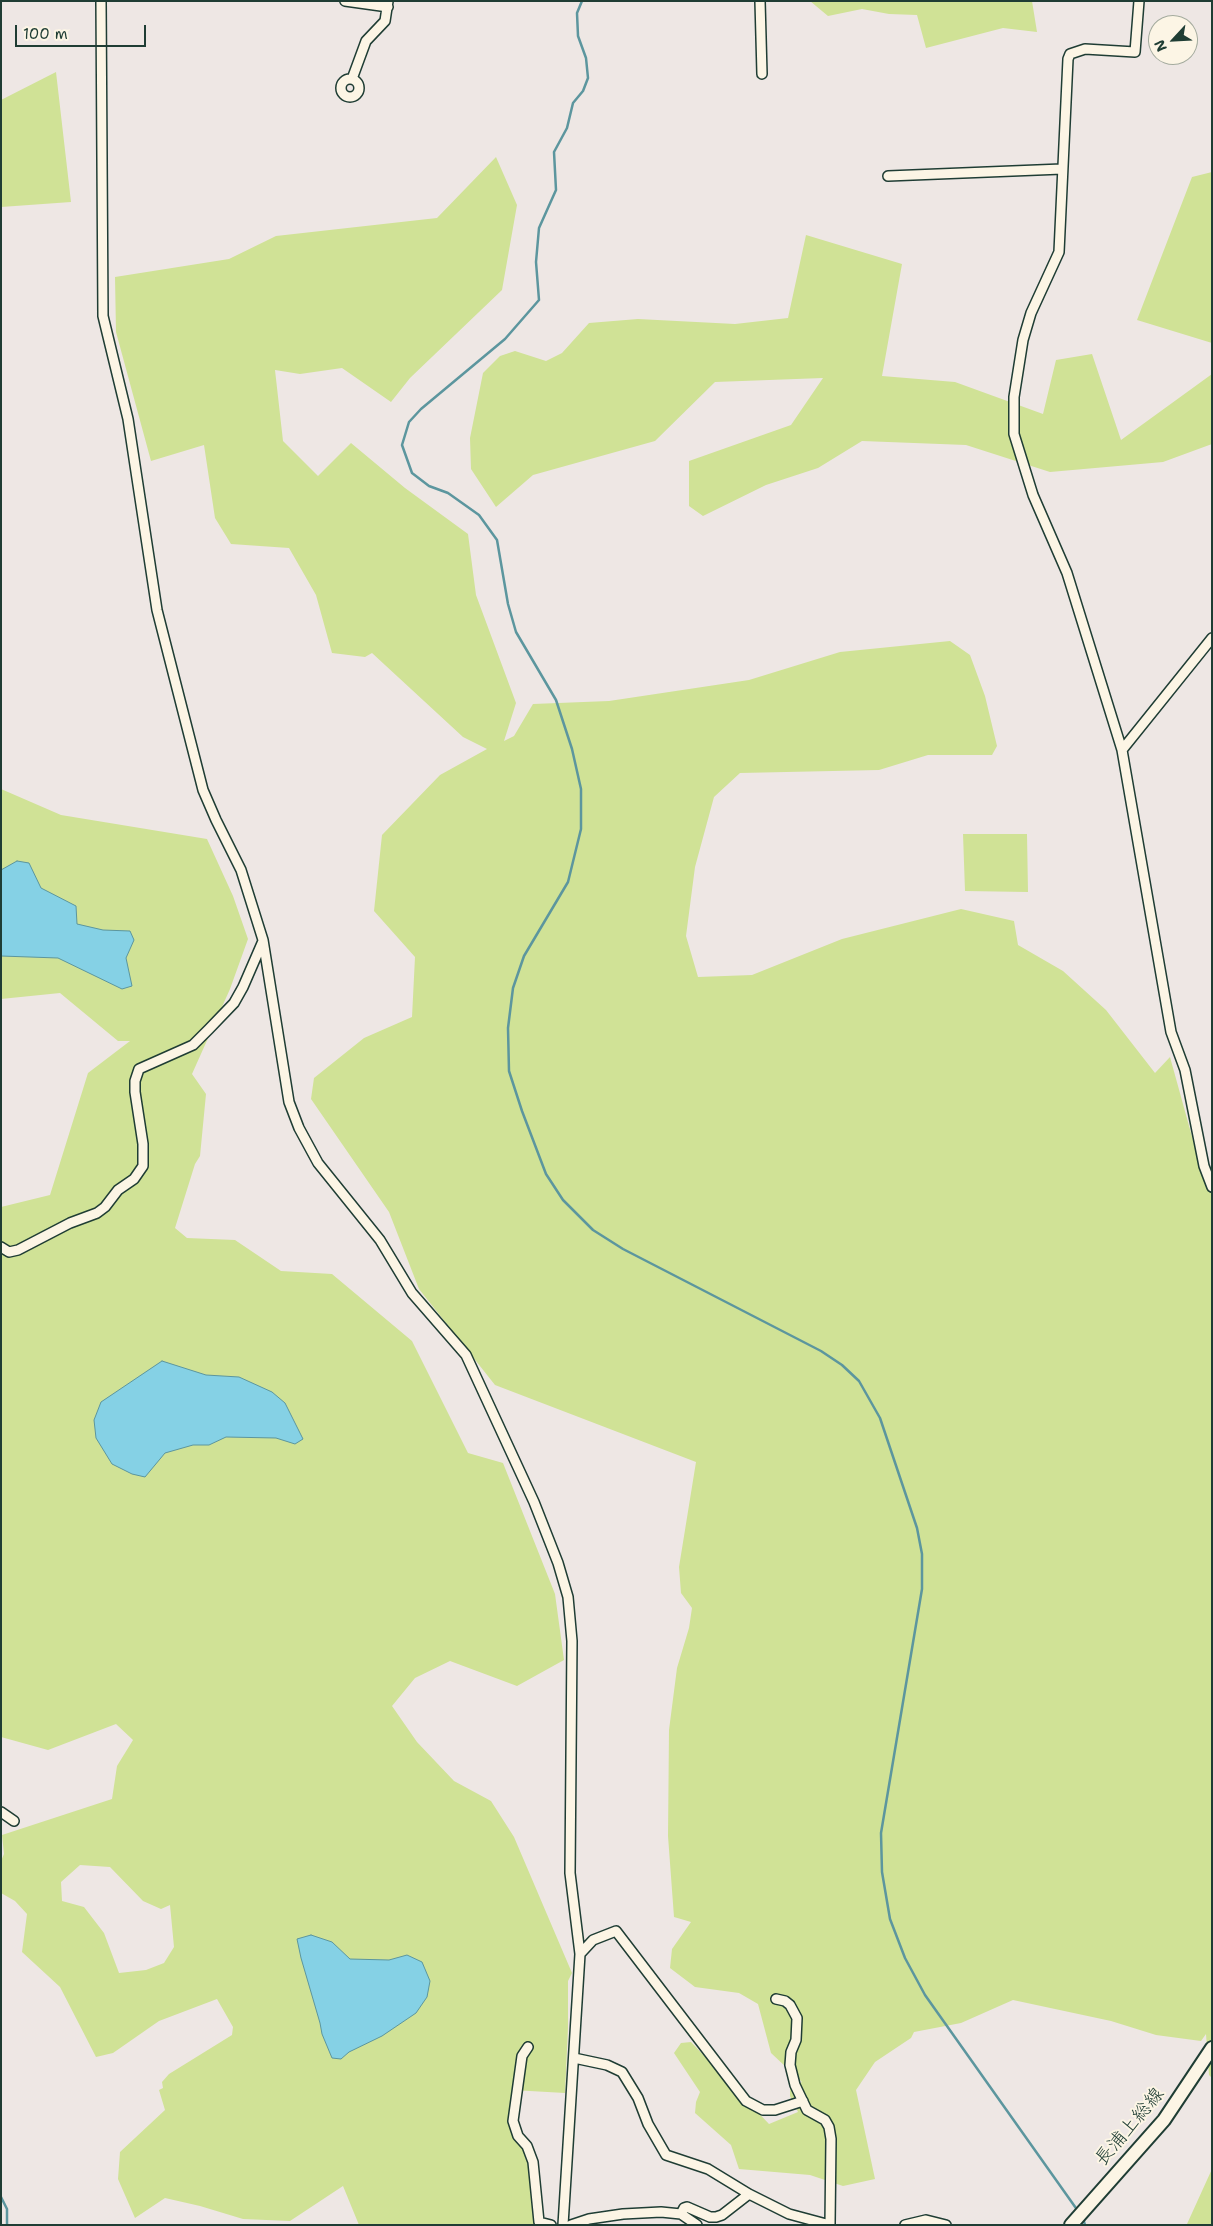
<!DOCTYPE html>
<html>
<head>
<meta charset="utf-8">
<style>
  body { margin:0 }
  #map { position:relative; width:1213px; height:2226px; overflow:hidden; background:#eee7e4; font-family:"Shantell Sans",sans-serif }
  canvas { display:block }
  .frame { position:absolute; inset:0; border:2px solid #1f3d34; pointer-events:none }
  .north { position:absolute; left:1148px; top:15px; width:50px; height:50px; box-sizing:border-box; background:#fcf5e5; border:1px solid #a4ab9e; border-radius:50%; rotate:245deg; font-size:14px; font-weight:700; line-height:20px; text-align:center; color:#1f3d34 }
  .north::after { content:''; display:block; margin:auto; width:18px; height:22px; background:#1f3d34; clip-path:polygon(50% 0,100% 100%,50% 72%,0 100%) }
  .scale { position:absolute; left:15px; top:25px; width:131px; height:22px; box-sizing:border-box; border:2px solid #1f3d34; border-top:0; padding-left:6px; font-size:15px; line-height:18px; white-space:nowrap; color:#1f3d34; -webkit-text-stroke:4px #fcf5e5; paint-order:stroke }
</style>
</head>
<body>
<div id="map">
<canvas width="1213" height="2226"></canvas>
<div class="frame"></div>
<div class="north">N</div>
<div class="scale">100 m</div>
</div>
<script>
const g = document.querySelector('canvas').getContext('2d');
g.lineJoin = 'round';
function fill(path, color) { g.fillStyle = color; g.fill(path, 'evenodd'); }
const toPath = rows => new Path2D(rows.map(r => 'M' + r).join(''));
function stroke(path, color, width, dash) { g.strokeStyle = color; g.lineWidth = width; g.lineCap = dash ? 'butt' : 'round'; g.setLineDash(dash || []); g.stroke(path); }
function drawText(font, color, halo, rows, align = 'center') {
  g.font = font + ' "Shantell Sans","Klee One",sans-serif'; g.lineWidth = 4; g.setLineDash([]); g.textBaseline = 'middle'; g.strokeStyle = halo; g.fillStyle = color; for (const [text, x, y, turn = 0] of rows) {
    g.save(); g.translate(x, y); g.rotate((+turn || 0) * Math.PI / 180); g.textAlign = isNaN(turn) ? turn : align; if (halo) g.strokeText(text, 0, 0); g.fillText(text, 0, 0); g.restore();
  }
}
fill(toPath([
  [810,1,1032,1,1037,32,1003,28,926,48,917,15,889,14,862,9,828,16],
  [56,72,71,202,1,207,1,100],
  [496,157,517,205,502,290,410,378,391,402,342,368,300,374,275,370,283,441,318,476,351,443,405,488,468,534,476,595,516,703,504,741,514,736,533,704,609,701,749,680,840,652,950,641,970,655,985,696,997,746,992,755,928,755,879,770,740,773,714,797,695,867,686,936,698,977,752,975,842,939,961,909,1014,921,1018,945,1063,971,1106,1010,1155,1073,1170,1057,1199,1162,1212,1195,1212,2078,1209,2075,1206,2034,1201,2041,1156,2035,1111,2021,1013,2000,961,2023,914,2032,911,2038,875,2062,856,2090,875,2179,843,2186,810,2175,739,2169,731,2145,695,2113,696,2102,700,2092,674,2053,681,2043,691,2042,769,2124,798,2112,790,2096,790,2088,802,2082,771,2053,758,2004,739,1993,695,1987,670,1968,672,1949,691,1922,674,1917,668,1836,669,1730,677,1668,689,1628,692,1608,681,1593,679,1567,696,1462,495,1385,419,1289,389,1212,311,1099,314,1078,364,1038,412,1017,415,957,374,911,382,835,440,775,487,749,463,737,372,653,365,657,332,653,316,595,289,548,231,544,215,518,204,445,151,461,116,332,115,277,229,259,276,236,437,218],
  [1212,172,1212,343,1137,320,1192,177],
  [806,235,902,264,882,376,955,382,1043,414,1056,360,1092,354,1121,440,1212,374,1212,444,1163,462,1050,472,966,445,862,441,818,468,766,485,703,516,689,506,689,461,791,425,823,378,715,382,655,441,533,475,496,507,471,469,470,438,483,373,500,356,515,351,546,361,562,353,589,323,638,319,735,324,788,318],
  [1,789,61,815,207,839,233,896,248,939,230,989,192,1074,206,1094,200,1156,195,1164,175,1228,187,1238,235,1240,281,1271,332,1274,412,1341,468,1453,503,1463,555,1594,564,1660,517,1686,450,1661,415,1678,392,1706,417,1742,454,1781,491,1801,514,1837,572,1973,568,1981,568,2028,565,2093,512,2090,513,2131,525,2149,525,2158,529,2163,535,2223,542,2225,359,2225,343,2186,290,2221,243,2219,200,2206,165,2198,135,2218,118,2179,120,2152,165,2110,159,2090,163,2088,162,2082,169,2074,232,2035,233,2027,217,1999,159,2021,113,2053,96,2057,60,1987,22,1952,27,1914,15,1901,1,1893,1,1861,4,1854,2,1835,112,1799,117,1766,133,1740,116,1724,48,1750,1,1737,1,1207,50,1195,88,1073,130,1041,118,1041,60,993,1,999],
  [80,1865,110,1867,143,1901,161,1909,170,1905,174,1947,164,1963,146,1970,119,1973,104,1933,84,1907,62,1901,61,1882],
  [963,834,1027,834,1028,892,965,891],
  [1212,2169,1212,2225,1188,2225,1187,2224]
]), '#d0e296');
const water = toPath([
  [17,861,29,863,41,888,76,906,77,924,103,930,130,931,134,940,126,958,132,986,122,989,58,958,1,956,1,870,17,861],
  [162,1361,206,1375,239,1377,272,1392,285,1403,303,1439,295,1444,276,1438,226,1437,209,1445,193,1445,165,1453,145,1477,132,1474,112,1464,96,1438,94,1420,101,1402,162,1361],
  [311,1935,332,1942,350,1959,389,1960,407,1955,422,1962,430,1981,427,1997,416,2013,382,2036,349,2052,341,2059,332,2058,322,2034,320,2023,301,1958,297,1939,311,1935]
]);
fill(water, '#85d1e5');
stroke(water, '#5c969e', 1);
stroke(toPath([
  [582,1,577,13,578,36,586,58,588,78,583,91,573,103,567,128,554,152,556,190,539,228,536,262,539,300,505,339,421,409,409,422,402,445,412,473,429,486,448,493,479,515,497,540,508,604,516,632,556,700,572,749,581,789,581,829,568,882,524,956,513,988,508,1028,509,1071,522,1111,546,1174,563,1200,593,1230,623,1249,821,1351,842,1365,859,1381,880,1418,917,1528,922,1554,922,1589,881,1833,882,1872,890,1919,905,1958,925,1995,1078,2211],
  [1,2197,7,2209,7,2225],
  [1083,2218,1085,2225]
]), '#5c969e', 2.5);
const minor = toPath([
  [101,1,103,316,128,419,157,610,203,790,216,820,241,870,263,940,289,1102,299,1128,318,1163,380,1240,412,1293,466,1355,534,1502,558,1563,568,1597,572,1641,570,1873,580,1954,563,2225],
  [345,1,388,7],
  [760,1,762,74],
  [1139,1,1135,52,1085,49,1070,54,1068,59,1059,252,1031,313,1023,340,1014,397,1014,434,1033,495,1067,573,1122,750,1171,1032,1185,1070,1204,1166,1212,1187],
  '341 88a9 9 0 1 1 18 0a9 9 0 1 1-18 0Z',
  [352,79,366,41,385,21,388,1],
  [888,176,1062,169],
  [1122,750,1212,638],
  [1,1247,9,1252,18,1250,70,1223,97,1213,105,1207,118,1190,134,1179,143,1166,143,1144,135,1092,135,1081,139,1069,193,1045,209,1029,234,1003,243,987,263,941],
  [1,1812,14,1821],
  [580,1954,593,1940,616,1931,746,2101,763,2110,775,2110,803,2101],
  [776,1999,785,2001,790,2005,797,2018,796,2040,791,2052,790,2065,795,2085,807,2110,825,2120,829,2127,831,2139,830,2224],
  [528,2047,522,2056,513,2121,518,2136,527,2146,533,2162,539,2222,551,2225],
  [574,2058,607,2065,622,2072,638,2098,648,2124,666,2155,708,2169,749,2194,789,2214,830,2225],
  [681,2214,684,2208,687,2207,710,2217,716,2217,722,2215,749,2194],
  [571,2225,589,2219,623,2214,661,2212,681,2214,697,2225],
  [905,2225,926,2220,946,2225]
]);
const secondary = toPath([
  [1071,2225,1164,2120,1212,2048]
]);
stroke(minor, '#1f3d34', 12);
stroke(secondary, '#1f3d34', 16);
stroke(minor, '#fcf5e5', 9);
stroke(secondary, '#fcf5e5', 12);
drawText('19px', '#1f3d34', '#fcf5e5', [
  ["長浦上総線",1130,2127,-50]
]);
</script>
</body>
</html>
